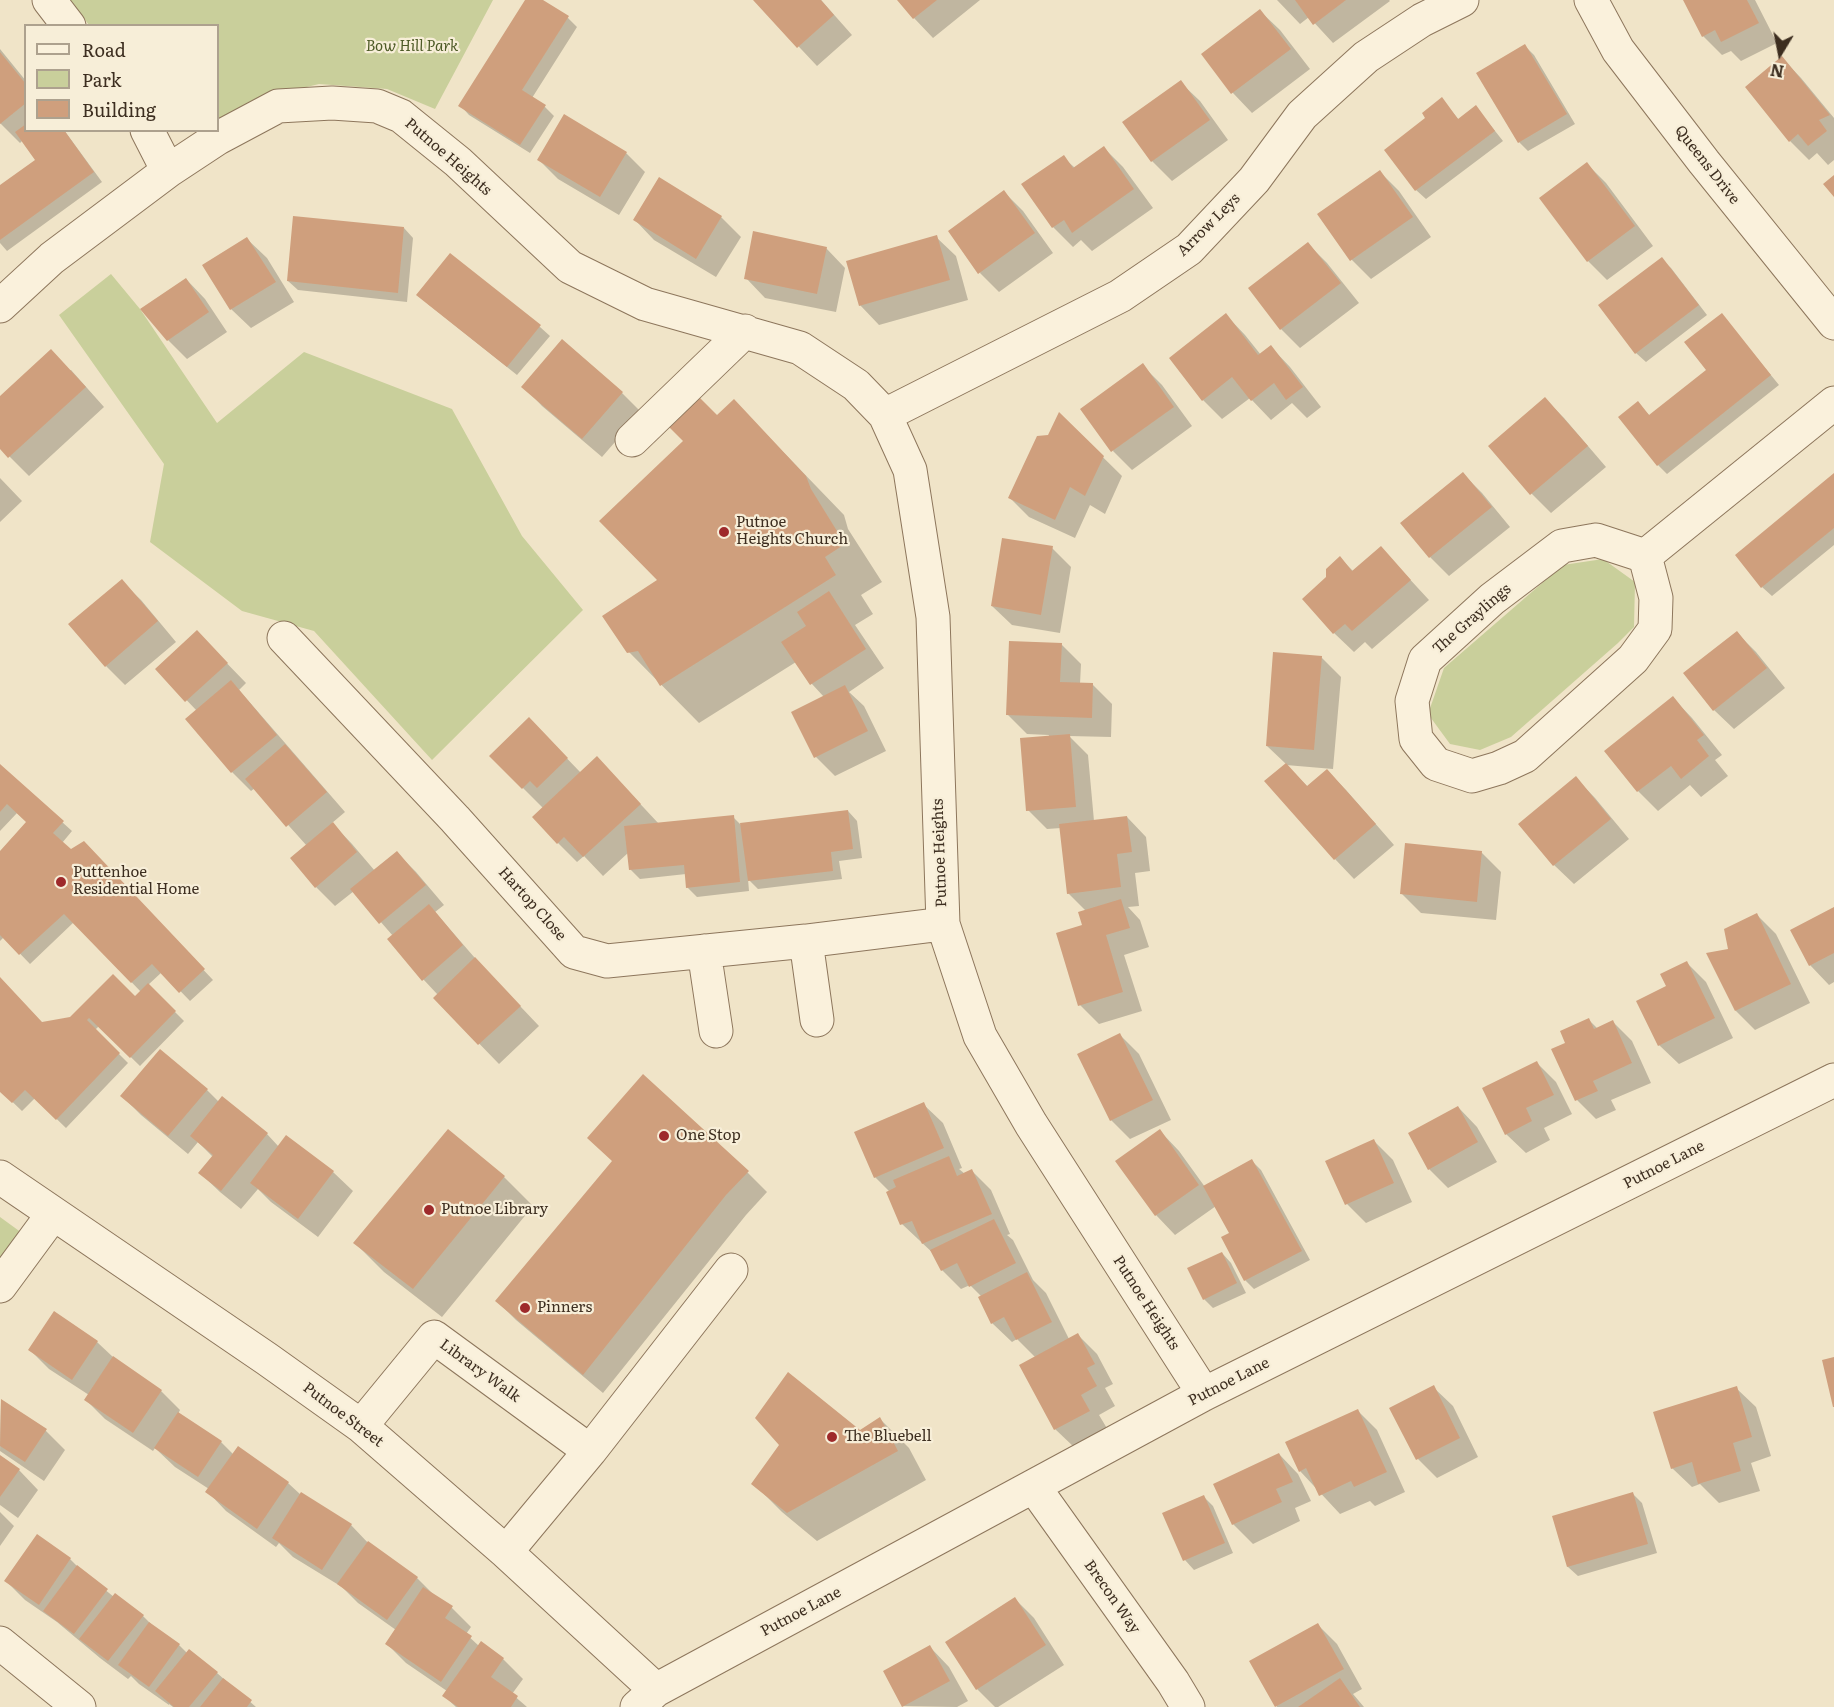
<!DOCTYPE html>
<html>
<head>
<meta charset="utf-8">
<style>
  body { margin:0 }
  #map { position:relative; width:1834px; height:1707px; overflow:hidden; background:#f0e4c8; font-family:Literata,serif }
  canvas { display:block }
  .legend { position:absolute; left:24px; top:24px; width:195px; height:108px; box-sizing:border-box; background:#f7eed8; border:2px solid #ada18e; margin:0; padding:8px 10px; list-style:none; font-size:18px; color:#3d2e20 }
  .legend li { display:flex; align-items:center; gap:12px; height:30px }
  .legend b { width:30px; border:2px solid #ada18e }
  .north { position:absolute; left:1750px; top:24px; width:60px; height:60px; -webkit-text-stroke:4px #f7eed8; paint-order:stroke; rotate:190deg; font-size:16px; font-weight:700; line-height:24px; text-align:center; color:#3d2e20 }
  .north::after { content:''; display:block; margin:auto; width:21px; height:27px; background:#3d2e20; clip-path:polygon(50% 0,100% 100%,50% 72%,0 100%) }
</style>
</head>
<body>
<div id="map">
<canvas width="1834" height="1707"></canvas>
<ul class="legend">
<li><b style="height:8px;background:#faf1dc"></b>Road</li>
<li><b style="height:16px;background:#c9cf9b"></b>Park</li>
<li><b style="height:16px;background:#cf9f7d"></b>Building</li>
</ul>
<div class="north">N</div>
</div>
<script>
const g = document.querySelector('canvas').getContext('2d');
g.lineJoin = 'round';
function fill(path, color) { g.fillStyle = color; g.fill(path, 'evenodd'); }
const toPath = rows => new Path2D(rows.map(r => 'M' + r).join(''));
function stroke(path, color, width, dash) { g.strokeStyle = color; g.lineWidth = width; g.lineCap = dash ? 'butt' : 'round'; g.setLineDash(dash || []); g.stroke(path); }
function drawText(font, color, halo, rows, align = 'center') {
  g.font = font + ' Literata,serif'; g.lineWidth = 4.5; g.setLineDash([]); g.textBaseline = 'middle'; g.strokeStyle = halo; g.fillStyle = color; for (const [text, x, y, turn = 0] of rows) {
    g.save(); g.translate(x, y); g.rotate((+turn || 0) * Math.PI / 180); g.textAlign = isNaN(turn) ? turn : align; if (halo) g.strokeText(text, 0, 0); g.fillText(text, 0, 0); g.restore();
  }
}
fill(toPath([
  [70,0,493,0,435,109,387,89,319,84,253,100,218,125,218,26,89,25],
  [111,274,140,309,217,423,304,352,452,409,522,536,583,610,432,760,314,631,242,611,150,542,164,464,59,315],
  [1603,559,1635,582,1634,627,1618,643,1511,737,1480,750,1450,744,1428,714,1444,668,1563,565],
  [0,1217,22,1233,0,1263]
]), '#c9cf9b');
fill(toPath([
  [527,0,540,0,568,18,577,27,532,98,545,107,554,116,530,153,469,115,460,105],
  [755,0,821,0,852,35,817,66],
  [899,0,980,0,933,38,914,18],
  [1277,0,1389,0,1390,1,1333,43,1309,17,1300,24],
  [1685,0,1755,0,1777,43,1741,61,1731,51,1722,55,1703,36],
  [1260,11,1280,30,1310,69,1252,113,1233,93,1203,54],
  [1525,46,1534,55,1575,124,1528,151,1519,142],
  [0,49,26,81,26,130,64,130,102,182,7,251,0,243,0,187,37,160,23,140,20,143,0,123],
  [1782,58,1801,78,1834,118,1834,160,1828,165,1817,153,1809,160,1790,141],
  [1180,82,1200,101,1228,140,1172,181,1152,161,1124,123],
  [1442,99,1459,120,1476,107,1503,141,1426,199,1416,190,1386,150,1427,119],
  [1104,148,1123,167,1153,208,1092,251,1081,240,1073,247,1053,227,1024,184,1063,157,1075,168],
  [626,153,645,172,619,215,558,179,538,159],
  [1587,164,1606,183,1653,246,1607,280,1588,261],
  [1380,172,1399,191,1431,237,1371,279,1352,260,1319,214],
  [660,179,721,217,741,237,716,277,654,240,635,220],
  [1004,192,1023,211,1053,253,999,292,980,273],
  [404,228,413,238,407,302,298,290,288,281],
  [936,237,956,256,968,300,879,325,860,305],
  [247,239,267,258,294,302,251,328,231,309],
  [1308,244,1327,263,1359,303,1300,348,1281,329],
  [826,248,845,268,836,312,765,298,746,278],
  [450,255,540,327,550,336,517,375,428,304],
  [1661,259,1671,268,1707,315,1646,362,1636,353,1600,306],
  [186,279,205,299,227,332,187,359,168,340],
  [1226,315,1245,335,1261,355,1271,347,1290,367,1321,407,1307,418,1292,403,1271,420,1250,398,1222,419,1203,400],
  [1722,315,1779,385,1667,474,1658,465,1638,403,1650,416,1708,370],
  [1142,365,1162,385,1192,426,1132,470,1113,451],
  [71,370,104,407,29,476,0,447,0,398],
  [523,386,622,393,641,412,602,457,542,406],
  [1545,399,1564,418,1606,467,1551,513,1532,494,1490,446],
  [734,401,844,515,848,529,882,582,861,595,873,614,855,625,884,668,849,692,864,706,886,751,835,776,816,757,824,697,812,684,796,662,699,723,629,652,659,580,717,417],
  [1060,415,1122,476,1105,514,1090,505,1075,538,1029,517,1010,498,1049,437],
  [1463,474,1482,493,1510,527,1449,576,1430,557,1402,523],
  [1834,475,1834,545,1772,596,1762,587],
  [0,478,22,501,0,522],
  [1052,548,1071,567,1060,633,1012,625,992,606],
  [1381,548,1429,600,1372,649,1365,642,1354,652,1334,633,1328,578,1340,558,1354,572],
  [121,581,141,600,176,642,125,685,106,666],
  [1737,633,1756,652,1785,688,1734,729,1714,710],
  [1061,644,1081,664,1080,684,1092,684,1112,704,1111,737,1069,736,1088,755,1094,821,1127,817,1146,837,1150,871,1135,873,1139,906,1128,907,1140,920,1149,947,1124,955,1142,1011,1099,1024,1080,1005,1084,926,1086,911,1068,893,1061,828,1047,829,1028,810,1049,735,1027,734,1008,715],
  [216,652,246,683,239,690,345,812,332,823,352,844,375,871,397,853,416,872,444,905,435,912,481,965,539,1026,499,1064,435,998,438,995,423,979,393,936,354,891,335,906,316,887,307,846,255,788,251,791,232,772,197,711,157,669],
  [1321,657,1341,677,1333,769,1286,765,1308,787,1327,771,1346,790,1394,845,1354,879,1335,859,1266,781,1286,764,1267,746],
  [1673,698,1692,718,1722,755,1715,760,1728,776,1701,797,1690,785,1658,811,1638,791,1606,751],
  [529,719,581,773,616,778,659,824,733,817,741,825,848,811,857,821,862,858,839,861,842,879,758,889,748,879,749,891,697,897,687,887,686,874,640,879,630,869,629,852,603,876,584,856,577,862,558,843,543,808,491,756],
  [0,766,72,831,62,843,71,851,93,853,213,980,190,1001,162,972,148,985,184,1021,140,1066,99,1026,95,1030,128,1063,66,1128,35,1098,22,1111,0,1090,0,978,43,1024,71,1018,136,998,141,992,74,922,30,964,4,937,0,941,0,853,28,823,17,813,0,831],
  [1576,778,1595,798,1629,839,1574,884,1554,865,1520,824],
  [1481,852,1501,872,1496,920,1421,913,1402,894],
  [1834,909,1834,982,1829,985,1810,965],
  [1757,915,1776,934,1810,1003,1755,1030,1736,1011,1729,950],
  [1687,963,1706,982,1733,1038,1679,1064,1659,1045,1668,986],
  [1589,1020,1598,1029,1613,1022,1632,1041,1651,1083,1611,1100,1616,1110,1596,1119,1577,1100,1567,1044],
  [1120,1035,1139,1054,1171,1120,1130,1139,1111,1120],
  [1536,1062,1556,1082,1572,1114,1544,1128,1550,1140,1526,1153,1506,1134],
  [207,1090,219,1102,222,1098,267,1134,279,1147,286,1137,333,1172,353,1191,318,1237,271,1202,258,1189,241,1209,220,1192,200,1173,213,1157,198,1142,188,1154,141,1115,122,1096],
  [923,1104,943,1123,962,1168,959,1169,965,1174,972,1171,991,1190,1010,1234,1007,1235,1013,1240,1033,1280,1046,1293,1069,1339,1078,1335,1097,1354,1113,1384,1105,1388,1115,1406,1099,1415,1108,1430,1075,1448,1055,1429,1035,1357,1017,1339,1012,1342,992,1323,982,1297,970,1285,961,1289,942,1270,935,1255,902,1224,890,1192,875,1177],
  [1458,1107,1477,1127,1497,1162,1448,1188,1429,1169],
  [448,1131,504,1177,533,1206,442,1317,384,1272,355,1243],
  [1160,1131,1179,1151,1205,1187,1252,1161,1261,1170,1310,1260,1254,1289,1245,1280,1231,1233,1216,1206,1175,1235,1156,1215],
  [1374,1141,1393,1160,1412,1202,1366,1223,1347,1204],
  [613,1162,747,1172,767,1192,746,1215,603,1393,516,1320,497,1301],
  [1222,1253,1231,1263,1246,1293,1213,1308,1204,1299],
  [97,1342,114,1358,161,1391,180,1410,178,1414,221,1442,233,1454,238,1448,288,1483,301,1495,351,1525,370,1545,417,1578,437,1598,452,1608,471,1627,466,1634,479,1646,481,1643,503,1659,523,1679,512,1694,527,1707,456,1707,444,1696,447,1691,406,1663,387,1644,396,1630,358,1603,342,1587,293,1557,279,1543,276,1547,226,1511,207,1491,209,1489,175,1467,155,1448,153,1451,105,1419,86,1400,89,1395,49,1369,30,1350],
  [1433,1387,1453,1406,1478,1457,1437,1478,1418,1459],
  [1736,1388,1756,1407,1771,1456,1751,1463,1760,1491,1719,1503,1700,1484,1692,1487,1672,1468],
  [1,1401,46,1431,65,1450,44,1481,0,1451],
  [1358,1411,1377,1430,1405,1492,1375,1506,1370,1501,1340,1514,1300,1471],
  [880,1419,909,1448,926,1480,817,1541,782,1512,753,1483,860,1432],
  [1279,1454,1298,1474,1311,1501,1295,1508,1300,1521,1253,1544,1233,1524,1215,1485],
  [0,1457,19,1470,38,1490,18,1518,0,1505],
  [1633,1494,1642,1503,1657,1553,1578,1576,1568,1567,1554,1517],
  [1204,1497,1213,1506,1233,1553,1194,1570,1185,1560,1164,1514],
  [0,1512,14,1526,0,1546],
  [70,1559,83,1572,114,1597,143,1616,156,1629,179,1645,187,1653,217,1673,256,1707,173,1707,169,1704,169,1705,139,1684,131,1676,128,1679,100,1658,57,1622,25,1600,6,1581],
  [1015,1599,1034,1618,1064,1665,998,1707,995,1707,977,1689],
  [1318,1625,1337,1644,1362,1689,1353,1694,1364,1707,1277,1707,1251,1662],
  [930,1647,949,1667,968,1701,957,1707,904,1706,885,1671]
]), '#0003');
fill(toPath([
  [525,0,543,0,569,16,522,90,546,105,520,145,458,106],
  [753,0,821,0,834,15,797,48],
  [897,0,937,0,913,19],
  [1295,0,1346,0,1313,25],
  [1683,0,1747,0,1759,23,1721,42,1715,30,1702,37],
  [1260,9,1291,49,1231,94,1201,54],
  [1525,44,1567,114,1518,143,1476,73],
  [0,52,26,84,26,103,0,124],
  [1782,56,1830,115,1819,120,1827,131,1808,146,1798,134,1789,142,1745,87],
  [1181,80,1210,120,1151,162,1122,122],
  [1442,97,1458,119,1476,105,1495,131,1415,191,1384,150,1425,118,1422,113],
  [564,114,627,152,600,197,537,160],
  [26,124,26,130,64,130,94,172,0,240,0,185,35,160,15,132],
  [1104,146,1134,189,1072,233,1064,220,1052,228,1021,184,1064,155,1073,168],
  [1587,162,1635,226,1587,262,1539,198],
  [1380,170,1413,217,1350,261,1317,214],
  [1834,175,1834,197,1823,184],
  [659,177,722,216,696,259,633,220],
  [1004,190,1035,233,978,274,948,231],
  [293,216,404,227,398,293,287,281],
  [753,231,827,247,817,294,744,279],
  [937,235,950,280,859,306,846,261],
  [247,237,276,282,230,310,202,265],
  [1308,242,1341,283,1280,330,1248,288],
  [450,253,541,325,507,367,416,295],
  [1662,257,1699,305,1635,354,1598,305],
  [186,278,209,312,167,341,140,309],
  [1226,313,1258,355,1271,345,1303,387,1286,400,1274,383,1251,401,1232,377,1202,401,1169,358],
  [1722,313,1771,375,1657,466,1618,417,1638,401,1649,415,1706,370,1684,342],
  [562,339,623,392,582,439,521,387],
  [51,349,86,387,8,458,0,449,0,396],
  [1143,363,1174,407,1111,452,1080,409],
  [698,396,717,415,734,399,806,476,811,489,845,544,825,557,836,575,660,686,638,651,627,653,602,616,657,580,599,521,683,441,667,425],
  [1545,397,1588,446,1530,495,1488,446],
  [1059,412,1104,456,1085,496,1070,487,1055,520,1008,498,1037,436,1048,435],
  [1463,472,1492,507,1429,558,1400,523],
  [1834,473,1834,528,1761,588,1735,555],
  [1002,538,1053,546,1041,615,991,606],
  [1381,546,1411,580,1352,631,1345,624,1333,634,1302,599,1326,577,1326,569,1340,556,1352,571],
  [122,579,158,621,105,667,68,624],
  [829,591,866,649,810,685,781,642,806,626,797,612],
  [197,630,228,663,185,702,155,669],
  [1737,631,1767,668,1713,711,1683,673],
  [1009,641,1062,643,1060,682,1093,683,1092,718,1006,715],
  [1273,652,1322,656,1314,750,1266,746],
  [231,680,277,735,231,773,185,719],
  [845,685,868,731,814,758,791,712],
  [1673,696,1704,735,1697,740,1709,756,1681,779,1671,766,1637,792,1604,751],
  [529,717,568,758,537,788,530,781,522,789,489,756],
  [1070,734,1076,807,1026,811,1020,738],
  [285,744,327,792,286,827,245,779],
  [597,756,641,804,583,857,564,837,557,844,532,817],
  [1286,763,1307,786,1327,769,1376,824,1334,860,1264,781],
  [0,764,64,821,53,833,71,849,84,841,205,969,179,993,152,964,131,983,64,914,19,955,0,935,0,851,26,822,7,804,0,812],
  [1576,776,1611,819,1553,866,1518,824],
  [848,810,853,849,831,852,833,871,748,881,740,823],
  [734,815,740,882,686,888,684,865,629,870,624,826],
  [1127,816,1132,852,1117,854,1121,887,1067,894,1059,824],
  [333,822,357,852,315,888,290,858],
  [1405,843,1482,851,1477,902,1400,894],
  [397,851,426,885,379,924,350,889],
  [1121,899,1130,928,1106,935,1123,992,1078,1006,1056,933,1082,925,1078,912],
  [429,904,463,945,422,981,387,939],
  [1834,907,1834,953,1809,966,1790,930],
  [1757,913,1791,984,1735,1011,1706,953,1728,949,1724,929],
  [475,957,521,1006,478,1045,433,998],
  [1687,961,1715,1018,1658,1046,1636,1001,1666,986,1660,974],
  [113,974,135,996,148,983,176,1011,130,1058,89,1018,87,1020,120,1053,56,1120,25,1090,12,1103,0,1092,0,977,42,1022,70,1017],
  [1589,1018,1594,1029,1613,1020,1632,1063,1593,1081,1598,1091,1575,1101,1551,1049,1565,1043,1560,1031],
  [1120,1033,1153,1100,1110,1121,1077,1054],
  [160,1049,208,1089,168,1136,120,1096],
  [1537,1061,1554,1095,1526,1108,1532,1121,1505,1135,1482,1088],
  [643,1074,749,1171,726,1195,583,1375,495,1301,612,1161,587,1138],
  [222,1096,268,1133,221,1191,198,1173,213,1155,190,1136],
  [924,1102,944,1148,874,1178,854,1132],
  [1458,1106,1478,1142,1428,1170,1408,1133],
  [448,1129,505,1176,413,1289,353,1243],
  [1160,1129,1199,1185,1155,1216,1115,1161],
  [286,1135,334,1171,298,1219,250,1183],
  [1374,1139,1394,1183,1345,1205,1325,1161],
  [949,1156,957,1176,972,1169,992,1214,922,1244,912,1221,900,1225,886,1192,896,1187,893,1180],
  [1252,1159,1302,1251,1244,1281,1221,1237,1229,1233,1203,1186],
  [994,1219,1016,1263,969,1287,957,1263,941,1271,930,1250],
  [1222,1252,1237,1283,1203,1300,1187,1268],
  [1027,1272,1052,1322,1016,1340,1004,1317,991,1324,978,1297],
  [54,1311,98,1341,72,1380,28,1350],
  [1078,1333,1095,1364,1087,1368,1097,1386,1081,1395,1090,1411,1054,1430,1019,1365],
  [113,1356,162,1390,133,1433,84,1400],
  [1834,1357,1834,1407,1833,1407,1822,1360],
  [788,1372,860,1430,880,1417,898,1451,787,1513,751,1484,779,1445,755,1418],
  [1434,1385,1460,1438,1416,1460,1389,1408],
  [1737,1386,1752,1437,1733,1443,1741,1471,1698,1484,1692,1462,1671,1469,1653,1412],
  [1,1399,47,1429,25,1462,0,1446],
  [1358,1409,1387,1472,1354,1487,1351,1481,1319,1496,1306,1468,1299,1472,1285,1442],
  [178,1412,222,1441,198,1477,154,1448],
  [238,1446,289,1482,257,1529,205,1492],
  [1279,1453,1293,1482,1276,1489,1282,1502,1232,1525,1213,1484],
  [0,1455,20,1469,0,1497],
  [301,1492,352,1524,322,1570,272,1538],
  [1633,1492,1648,1544,1567,1567,1552,1516],
  [1204,1495,1225,1543,1183,1561,1162,1513],
  [37,1534,71,1558,39,1605,4,1581],
  [368,1541,418,1577,387,1620,337,1584],
  [77,1565,108,1589,74,1634,43,1611],
  [423,1587,453,1606,445,1618,472,1636,441,1682,385,1644],
  [115,1593,144,1615,108,1661,79,1639],
  [1015,1597,1046,1645,976,1690,945,1642],
  [149,1622,180,1644,149,1687,118,1665],
  [1318,1623,1344,1669,1275,1707,1249,1661],
  [481,1641,504,1658,491,1677,518,1696,511,1707,458,1707,442,1696],
  [930,1645,950,1681,902,1707,883,1671],
  [189,1649,218,1672,189,1707,174,1707,155,1691],
  [223,1678,252,1700,247,1707,200,1707],
  [1340,1678,1360,1707,1298,1707]
]), '#cf9f7d');
const minor = toPath([
  [49,0,69,26],
  [1591,0,1618,50,1704,162,1834,323],
  [147,130,168,171],
  [0,306,52,258,168,171,218,138,278,106,332,103,377,106,401,116,458,162,570,267,645,304,800,348,856,385,885,415,910,470,933,617,943,924,980,1036,1031,1124,1204,1394],
  [885,415,1120,296,1189,249,1254,180,1302,115,1366,57,1422,20,1462,0],
  [632,440,745,331],
  [1596,540,1645,556,1656,598,1655,629,1633,659,1525,756,1499,768,1472,776,1436,764,1416,739,1412,701,1425,660,1492,599,1562,546,1596,540],
  [1645,556,1834,403],
  [284,638,455,819,574,952,607,961,806,941,943,924],
  [806,941,817,1020],
  [704,951,716,1031],
  [0,1177,267,1359,361,1426,506,1552,656,1690],
  [0,1286,53,1214],
  [361,1426,434,1337,590,1451],
  [1034,1487,1173,1682,1188,1707],
  [506,1552,590,1451,731,1270],
  [0,1643,79,1707],
  [637,1707,656,1690,1204,1394,1834,1080]
]);
stroke(minor, '#8d765c', 35);
stroke(minor, '#faf1dc', 33);
for (const [x, y, r, color] of [
  [724,532,6,"#9e2a2b"],
  [61,882,6,"#9e2a2b"],
  [664,1136,6,"#9e2a2b"],
  [429,1210,6,"#9e2a2b"],
  [525,1308,6,"#9e2a2b"],
  [832,1437,6,"#9e2a2b"]
]) { const dot = new Path2D(); dot.arc(x, y, r, 0, 2 * Math.PI); g.fillStyle = color; g.fill(dot); stroke(dot, '#f7eed8', 2); }
drawText('italic 15px', '#4d5a26', '#f7eed8', [
  ["Bow Hill Park",412,47]
]);
drawText('15px', '#3d2e20', '#f7eed8', [
  ["Putnoe Heights",448,157,41],
  ["Queens Drive",1707,165,52],
  ["Arrow Leys",1209,225,-45],
  ["The Graylings",1472,619,-41],
  ["Putnoe Heights",940,853,-92],
  ["Hartop Close",532,904,48],
  ["Putnoe Lane",1664,1165,-27],
  ["Putnoe Heights",1146,1303,57],
  ["Library Walk",480,1371,36],
  ["Putnoe Lane",1229,1382,-27],
  ["Putnoe Street",343,1415,37],
  ["Brecon Way",1112,1597,55],
  ["Putnoe Lane",801,1612,-28]
]);
drawText('15px', '#3d2e20', '#f7eed8', [
  ["Putnoe",736,523],
  ["Heights Church",736,540],
  ["Puttenhoe",73,873],
  ["Residential Home",73,890],
  ["One Stop",676,1136],
  ["Putnoe Library",441,1210],
  ["Pinners",537,1308],
  ["The Bluebell",844,1437]
], 'left');
</script>
</body>
</html>
